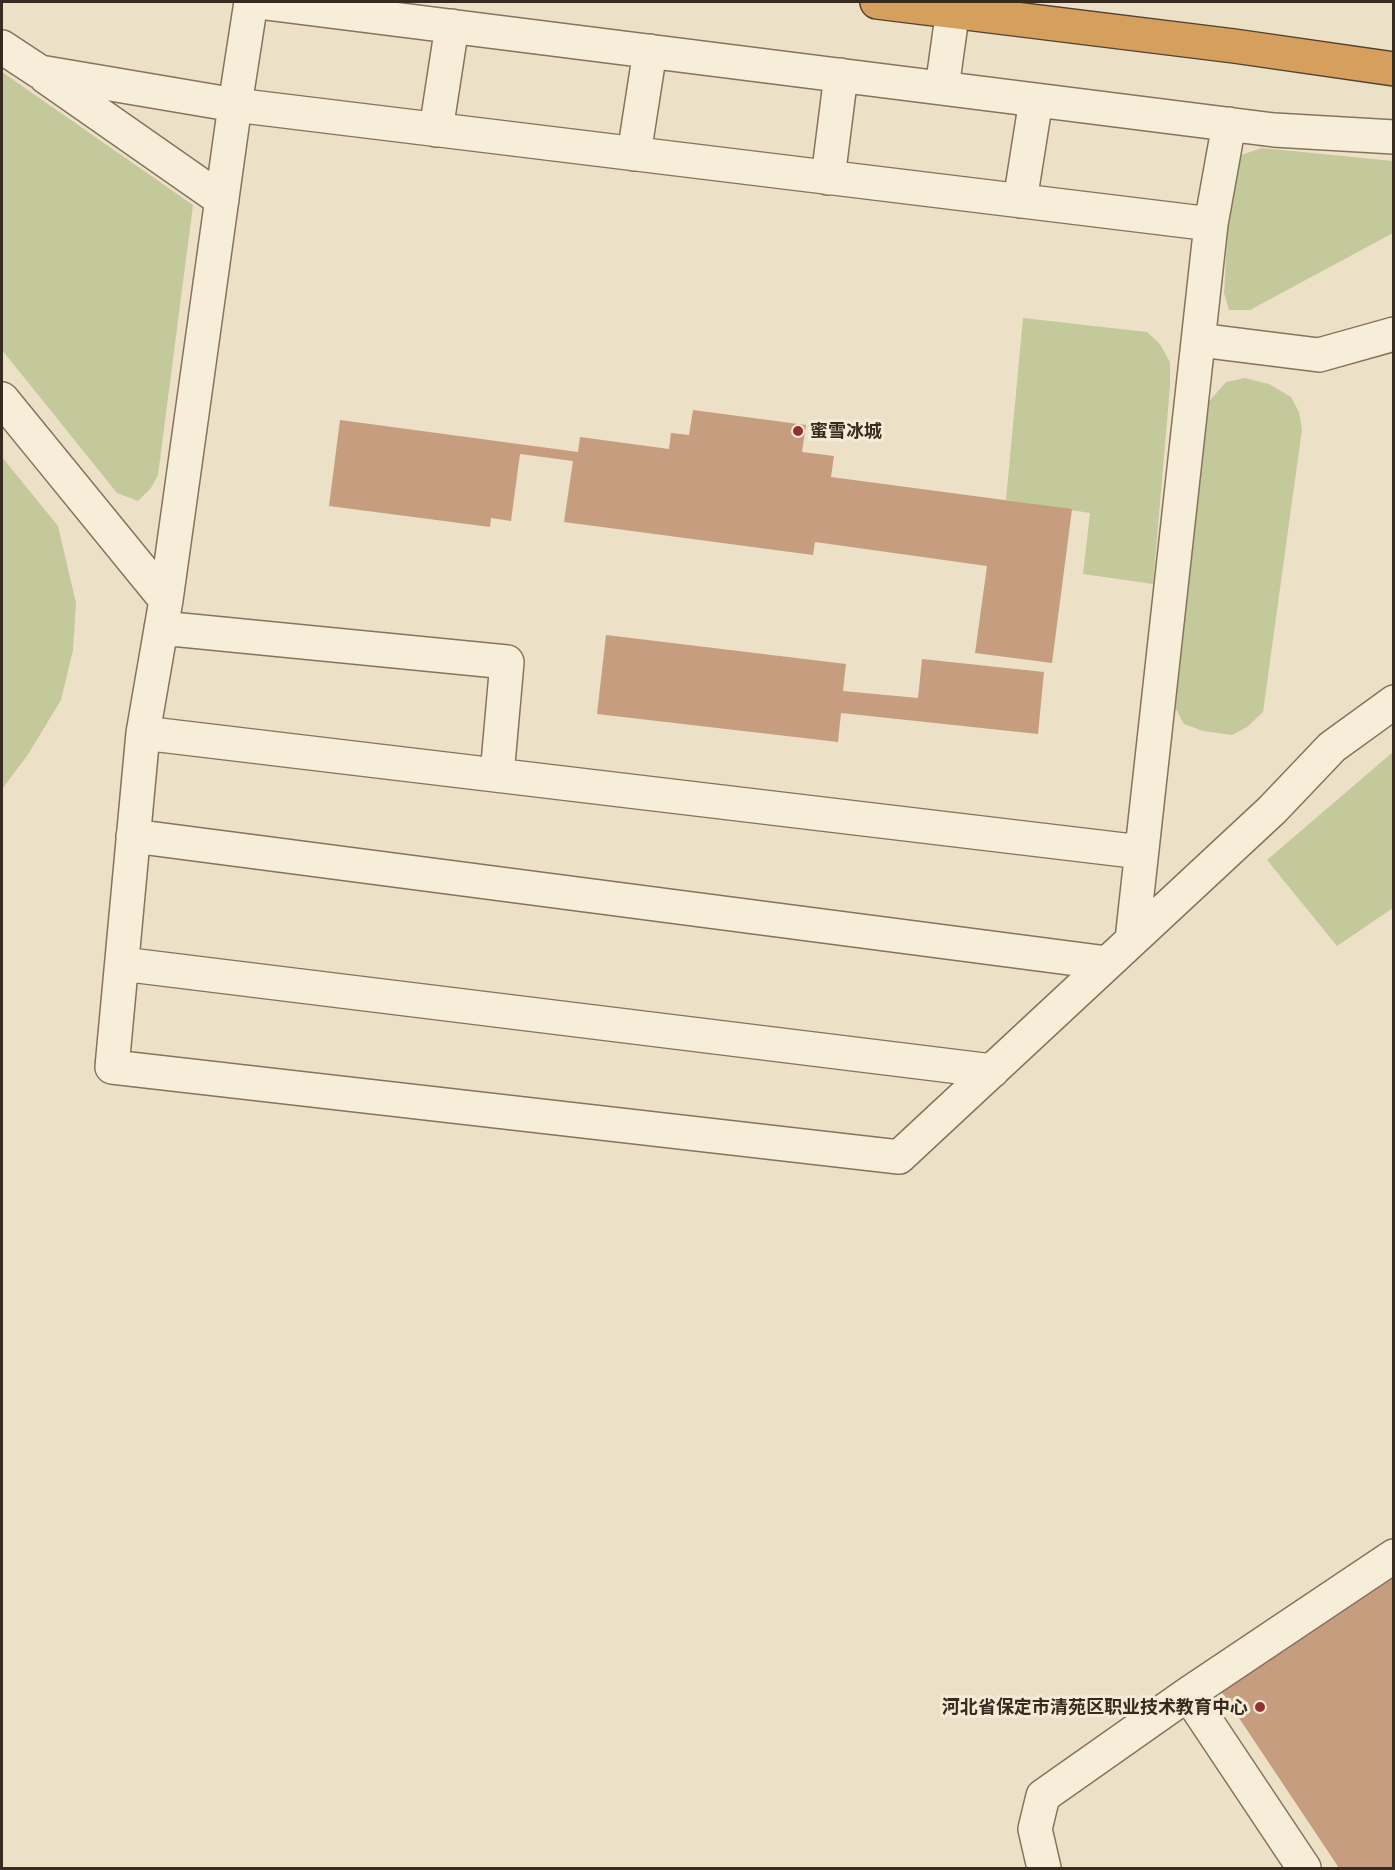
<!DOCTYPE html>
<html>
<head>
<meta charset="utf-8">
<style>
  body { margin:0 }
  #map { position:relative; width:1395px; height:1870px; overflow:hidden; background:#ece1c6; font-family:"Crimson Pro",serif }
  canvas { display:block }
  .frame { position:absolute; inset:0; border:3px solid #372b20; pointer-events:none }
</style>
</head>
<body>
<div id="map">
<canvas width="1395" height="1870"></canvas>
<div class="frame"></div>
</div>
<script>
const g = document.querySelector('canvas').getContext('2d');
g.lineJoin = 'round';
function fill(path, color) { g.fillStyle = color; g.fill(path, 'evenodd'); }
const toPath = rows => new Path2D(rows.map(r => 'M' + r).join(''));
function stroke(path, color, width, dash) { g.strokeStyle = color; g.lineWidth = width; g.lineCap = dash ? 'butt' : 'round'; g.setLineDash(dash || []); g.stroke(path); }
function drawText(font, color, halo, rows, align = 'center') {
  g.font = font + ' "Crimson Pro","Noto Sans SC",serif'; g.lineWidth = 6; g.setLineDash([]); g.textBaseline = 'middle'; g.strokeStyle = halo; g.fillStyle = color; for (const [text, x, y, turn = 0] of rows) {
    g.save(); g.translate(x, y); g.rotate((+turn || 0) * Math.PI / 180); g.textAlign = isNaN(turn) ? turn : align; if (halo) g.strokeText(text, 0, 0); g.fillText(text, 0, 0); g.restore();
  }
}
fill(toPath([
  [2,72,193,205,158,475,151,488,138,501,117,493,2,350],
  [1262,148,1393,161,1393,233,1250,310,1229,310,1224,293,1231,173,1241,155],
  [1023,318,1147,332,1160,344,1170,362,1170,387,1153,584,1083,574,1090,513,1006,500],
  [1245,378,1269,384,1291,397,1299,412,1302,429,1263,712,1247,727,1232,735,1203,731,1184,724,1171,700,1205,406,1226,382],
  [2,457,58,526,76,603,73,650,61,700,27,756,2,789],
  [1393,752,1393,908,1337,946,1267,860]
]), '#c4c99b');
fill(toPath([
  [693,410,806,425,802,452,834,456,831,477,1072,509,1052,663,975,653,987,566,815,542,813,555,564,522,573,461,520,454,511,521,491,518,490,527,329,506,340,420,578,452,580,437,669,449,671,433,689,435],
  [606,635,846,664,843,691,918,698,922,659,1044,672,1038,734,841,713,838,742,597,714],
  [1394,1577,1394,1868,1339,1868,1221,1691]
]), '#c79d7f');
const minor = toPath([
  [258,2,1274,130,1394,137],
  [2,47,40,72,235,105,1211,224,1132,940],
  [46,77,222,200],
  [942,88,954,2],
  [436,130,452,26],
  [634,154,650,51],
  [828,178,841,75],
  [1020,201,1036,100],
  [1211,224,1229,124],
  [1199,340,1319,355,1394,334],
  [2,399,166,600,143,733,112,1067,899,1157,1272,810,1332,747,1394,702],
  [166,600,235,105,251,2],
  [161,628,507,662,497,775],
  [143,733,1141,852],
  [133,836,1107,963],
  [122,964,992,1071],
  [1188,1694,1304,1868],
  [1044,1868,1035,1829,1043,1796,1188,1694,1394,1556]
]);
const highway = toPath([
  [877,2,1234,46,1394,69]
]);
stroke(minor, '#86735d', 36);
stroke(highway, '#544131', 36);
stroke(minor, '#f7eed9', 33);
stroke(highway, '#d5a05d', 33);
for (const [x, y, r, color] of [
  [798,431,6,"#913132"],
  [1260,1707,6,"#913132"]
]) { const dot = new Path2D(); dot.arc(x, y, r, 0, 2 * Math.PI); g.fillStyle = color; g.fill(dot); stroke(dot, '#f4ebd6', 2); }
drawText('bold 18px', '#372b20', '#f4ebd6', [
  ["蜜雪冰城",810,431],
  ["河北省保定市清苑区职业技术教育中心",1248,1707,"right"]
], 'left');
</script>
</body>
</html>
